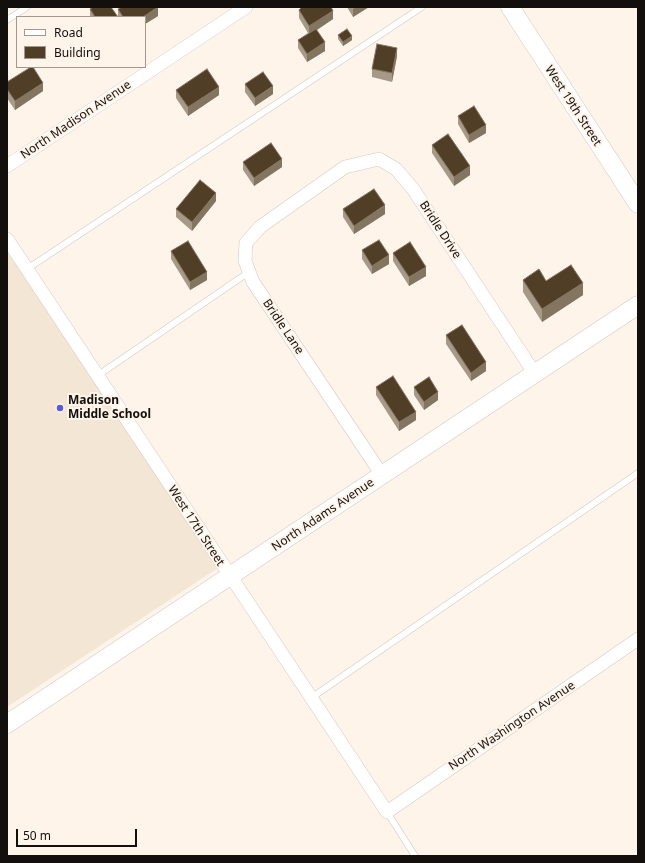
<!DOCTYPE html>
<html>
<head>
<meta charset="utf-8">
<style>
  body { margin:0 }
  #map { position:relative; width:645px; height:863px; overflow:hidden; background:#fef4e9; font-family:"Noto Sans",sans-serif }
  canvas { display:block }
  .frame { position:absolute; inset:0; border:8px solid #130f0c; pointer-events:none }
  .legend { position:absolute; left:16px; top:16px; width:130px; height:52px; box-sizing:border-box; background:#fef4e9; border:1px solid #a09891; margin:0; padding:5px 7px; list-style:none; font-size:12px; color:#130f0c }
  .legend li { display:flex; align-items:center; gap:8px; height:20px }
  .legend b { width:20px; border:1px solid #a09891 }
  .scale { position:absolute; left:16px; top:829px; width:121px; height:18px; box-sizing:border-box; border:2px solid #130f0c; border-top:0; padding-left:5px; font-size:12px; line-height:14px; white-space:nowrap; color:#130f0c; -webkit-text-stroke:3px #fef4e9; paint-order:stroke }
</style>
</head>
<body>
<div id="map">
<canvas width="645" height="863"></canvas>
<div class="frame"></div>
<ul class="legend">
<li><b style="height:5px;background:#fff"></b>Road</li>
<li><b style="height:11px;background:#503e27"></b>Building</li>
</ul>
<div class="scale">50 m</div>
</div>
<script>
const g = document.querySelector('canvas').getContext('2d');
g.lineJoin = 'round';
function fill(path, color) { g.fillStyle = color; g.fill(path, 'evenodd'); }
const toPath = rows => new Path2D(rows.map(r => 'M' + r).join(''));
function stroke(path, color, width, dash) { g.strokeStyle = color; g.lineWidth = width; g.lineCap = dash ? 'butt' : 'round'; g.setLineDash(dash || []); g.stroke(path); }
function drawText(font, color, halo, rows, align = 'center') {
  g.font = font + ' "Noto Sans",sans-serif'; g.lineWidth = 4; g.setLineDash([]); g.textBaseline = 'middle'; g.strokeStyle = halo; g.fillStyle = color; for (const [text, x, y, turn = 0] of rows) {
    g.save(); g.translate(x, y); g.rotate((+turn || 0) * Math.PI / 180); g.textAlign = isNaN(turn) ? turn : align; if (halo) g.strokeText(text, 0, 0); g.fillText(text, 0, 0); g.restore();
  }
}
fill(toPath([
  [7,249,218,568,7,707]
]), '#f4e6d5');
const lane = toPath([
  [7,20,27,7],
  [27,269,422,7],
  [97,376,249,272],
  [311,698,638,473],
  [387,812,415,856]
]);
const street = toPath([
  [7,166,246,7],
  [7,239,387,812,638,639],
  [382,475,253,282,245,261,246,243,260,227,345,167,379,159,396,169,413,189,535,374]
]);
const secondary = toPath([
  [510,7,638,204],
  [7,724,638,305]
]);
stroke(lane, '#d3cabf', 7);
stroke(street, '#d3cabf', 14);
stroke(secondary, '#d3cabf', 19);
stroke(lane, '#fff', 6);
stroke(street, '#fff', 13);
stroke(secondary, '#fff', 18);
fill(toPath([
  [347,7,369,7,353,17],
  [90,9,118,17,90,17],
  [118,9,158,16,145,24,145,17,118,17],
  [299,10,333,19,317,30,325,51,307,62,298,48,298,40,308,33,299,18],
  [338,35,352,40,343,46,338,39],
  [397,56,392,82,372,77,372,69],
  [7,82,43,91,15,110,7,98],
  [245,84,273,94,255,106,245,92],
  [176,90,219,95,188,116,176,98],
  [458,116,486,133,469,143,458,124],
  [432,145,470,175,454,186,432,153],
  [243,162,282,167,254,186,243,170],
  [216,201,192,231,176,217,176,209],
  [343,209,385,214,354,234,343,217],
  [362,250,389,264,372,274,362,259],
  [171,251,207,280,190,290,171,259],
  [393,253,426,276,409,286,393,261],
  [523,280,546,281,583,295,542,322,523,292],
  [446,335,486,371,471,381,446,344],
  [376,387,416,420,399,431,376,395],
  [414,387,438,400,424,410,414,395]
]), '#a79988');
fill(toPath([
  [158,7,158,16,145,24,145,17,143,17],
  [356,7,369,7,353,17,353,9],
  [333,11,333,19,309,35,309,26],
  [352,36,352,40,343,46,343,42],
  [325,42,325,51,307,62,307,54],
  [397,48,397,56,392,82,392,73],
  [43,83,43,91,15,110,15,101],
  [273,86,273,94,255,106,255,98],
  [219,87,219,95,188,116,188,107],
  [486,125,486,133,469,143,469,135],
  [282,159,282,167,254,186,254,178],
  [470,166,470,175,454,186,454,177],
  [216,193,216,201,192,231,192,222],
  [385,205,385,214,354,234,354,226],
  [389,255,389,264,372,274,372,266],
  [426,267,426,276,409,286,409,277],
  [207,272,207,280,190,290,190,282],
  [583,283,583,295,542,322,542,309],
  [486,362,486,371,471,381,471,373],
  [438,392,438,400,424,410,424,402],
  [416,412,416,420,399,431,399,422]
]), '#847561');
const building = toPath([
  [93,7,111,7,118,17,95,17,90,9,93,7],
  [122,7,158,7,143,17,123,17,118,9,122,7],
  [302,7,331,7,333,11,309,26,299,10,302,7],
  [316,29,325,42,307,54,298,40,316,29],
  [347,29,352,36,343,42,338,35,347,29],
  [377,44,397,48,392,73,372,69,377,44],
  [31,67,33,67,43,83,15,101,7,89,7,82,31,67],
  [207,69,219,87,188,107,176,90,207,69],
  [263,72,273,86,255,98,245,84,263,72],
  [474,106,486,125,469,135,458,116,474,106],
  [448,134,470,166,454,177,432,145,448,134],
  [271,143,282,159,254,178,243,162,271,143],
  [200,180,216,193,192,222,176,209,200,180],
  [374,189,385,205,354,226,343,209,374,189],
  [379,240,389,255,372,266,362,250,379,240],
  [188,241,207,272,190,282,171,251,188,241],
  [410,242,426,267,409,277,393,253,410,242],
  [571,265,583,283,542,309,523,280,539,269,546,281,571,265],
  [462,325,486,362,471,373,446,335,462,325],
  [393,376,416,412,399,422,376,387,393,376],
  [429,377,438,392,424,402,414,387,429,377]
]);
fill(building, '#503e27');
stroke(building, '#847561', 1);
for (const [x, y, r, color] of [
  [60,408,4,"#575cd4"]
]) { const dot = new Path2D(); dot.arc(x, y, r, 0, 2 * Math.PI); g.fillStyle = color; g.fill(dot); stroke(dot, '#fef4e9', 1.5); }
drawText('12px', '#130f0c', '#fef4e9', [
  ["West 19th Street",573,106,57],
  ["North Madison Avenue",76,120,-34],
  ["Bridle Drive",440,230,57],
  ["Bridle Lane",283,327,56],
  ["North Adams Avenue",323,515,-34],
  ["West 17th Street",196,526,57],
  ["North Washington Avenue",512,726,-34]
]);
drawText('bold 12px', '#130f0c', '#fef4e9', [
  ["Madison",68,401],
  ["Middle School",68,415]
], 'left');
</script>
</body>
</html>
